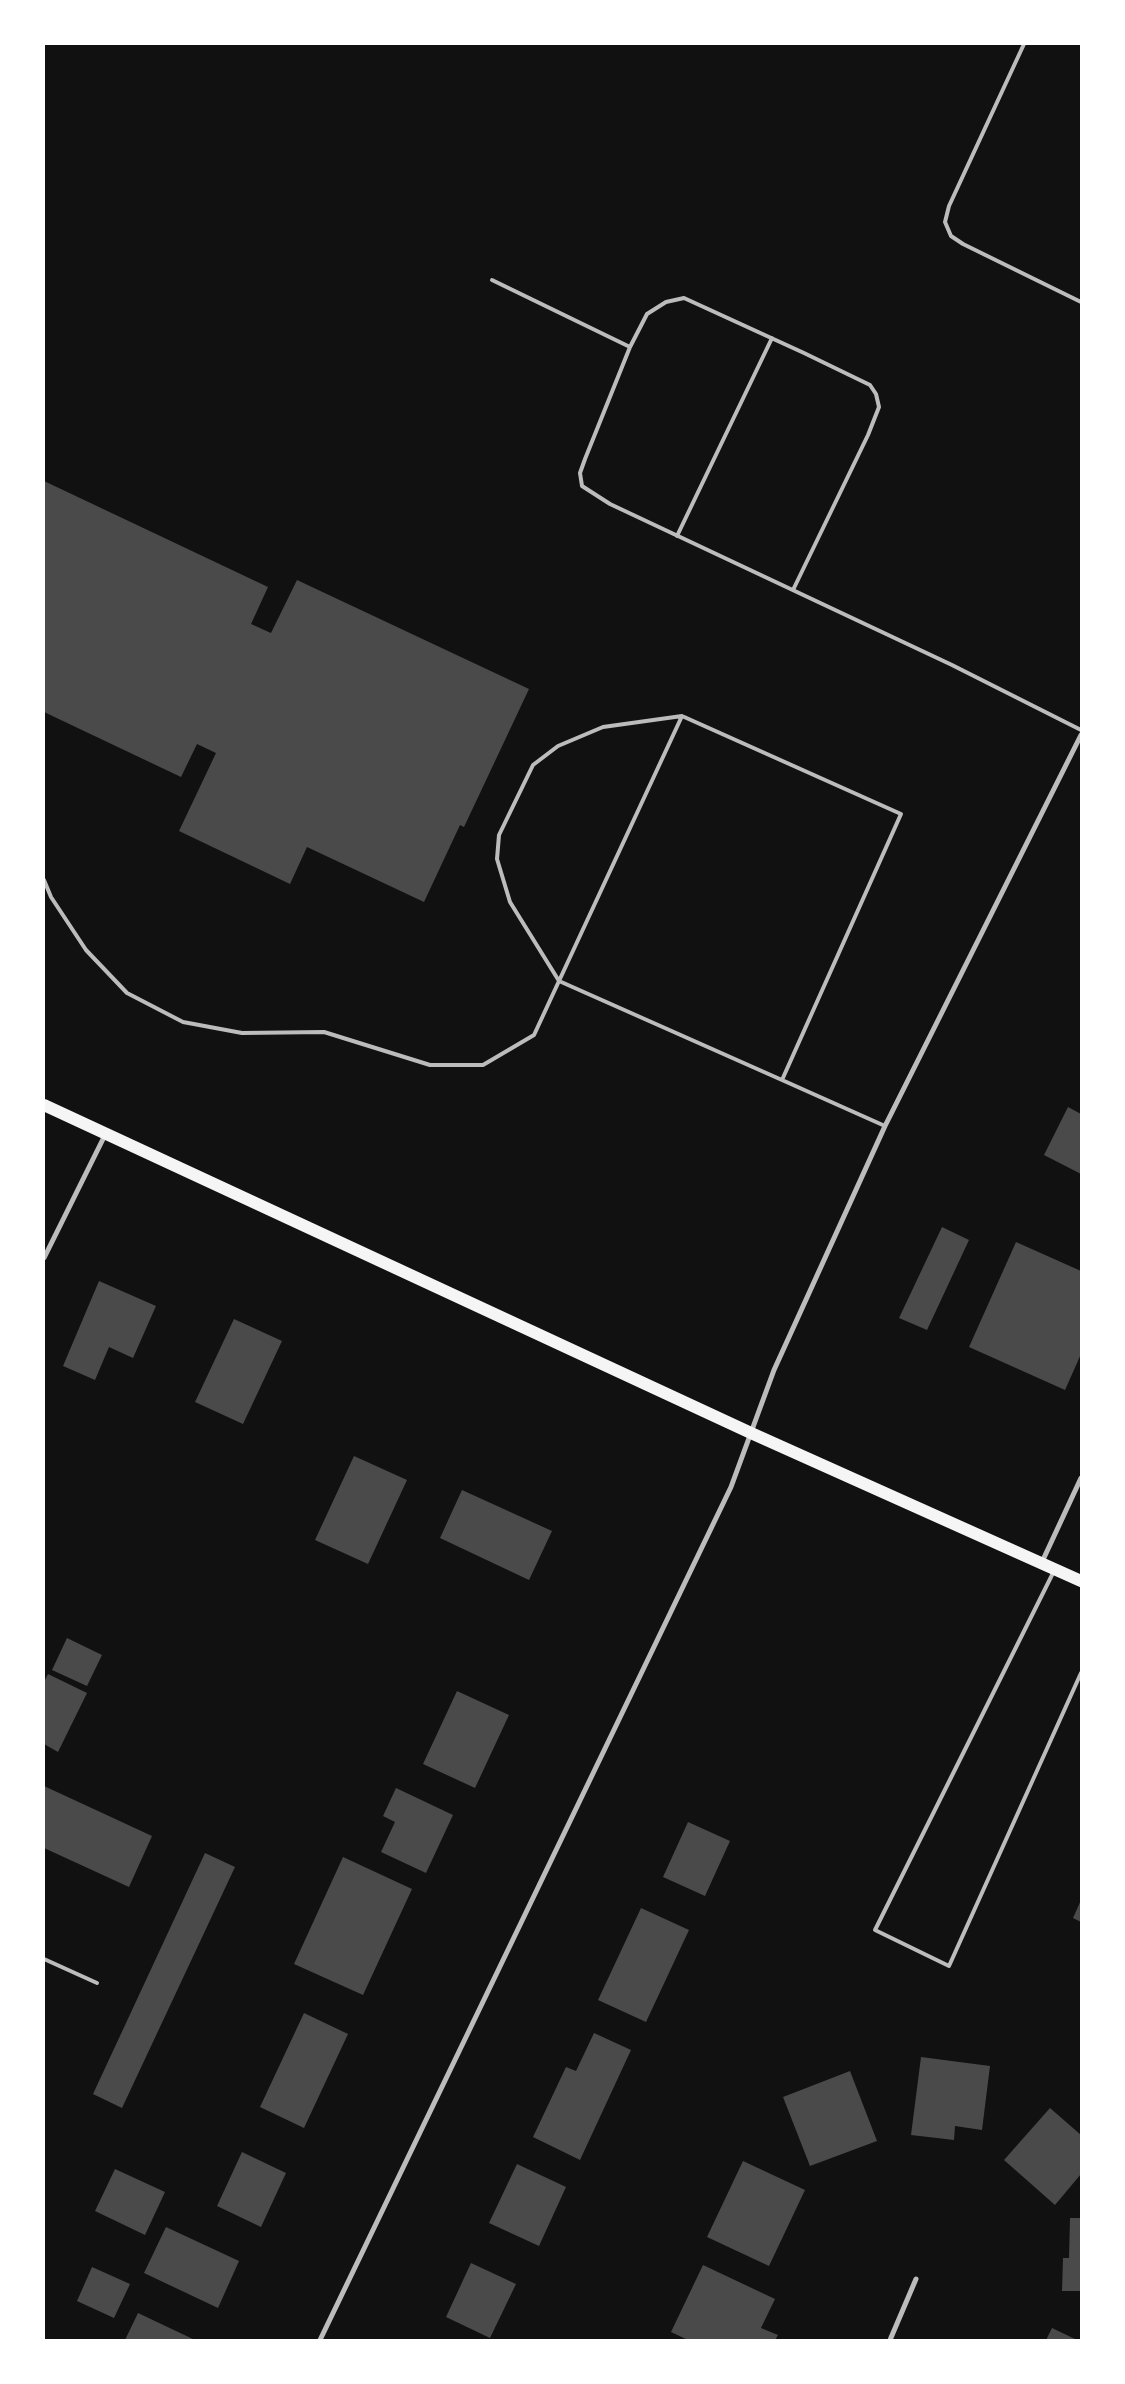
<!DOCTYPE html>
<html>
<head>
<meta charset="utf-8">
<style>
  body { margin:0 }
  #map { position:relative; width:1125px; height:2384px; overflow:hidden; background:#111; font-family:"IBM Plex Sans",sans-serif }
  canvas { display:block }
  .frame { position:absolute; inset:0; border:45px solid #fff; pointer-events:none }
</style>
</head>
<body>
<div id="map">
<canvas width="1125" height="2384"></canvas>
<div class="frame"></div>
</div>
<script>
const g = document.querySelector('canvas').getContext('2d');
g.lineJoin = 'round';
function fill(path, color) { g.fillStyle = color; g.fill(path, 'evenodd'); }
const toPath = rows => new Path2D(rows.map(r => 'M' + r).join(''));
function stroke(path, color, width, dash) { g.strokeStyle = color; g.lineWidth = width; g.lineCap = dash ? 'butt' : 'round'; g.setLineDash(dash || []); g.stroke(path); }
fill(toPath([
  [44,481,268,587,251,624,271,633,297,580,529,689,464,827,460,825,424,902,307,847,290,884,179,831,216,753,197,744,181,777,44,712],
  [1068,1107,1081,1114,1081,1174,1044,1155],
  [942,1227,969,1240,927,1330,899,1318],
  [1016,1242,1081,1271,1081,1354,1065,1390,969,1347],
  [99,1281,156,1306,133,1358,109,1347,95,1380,63,1366],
  [234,1319,282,1341,243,1424,195,1402],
  [354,1456,407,1480,368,1564,315,1540],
  [462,1490,552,1531,529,1580,440,1538],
  [67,1638,102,1655,87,1686,52,1670],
  [48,1674,87,1693,58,1752,44,1744,44,1682],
  [457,1691,509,1715,475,1788,423,1764],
  [44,1786,152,1836,129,1887,44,1848],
  [396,1788,453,1815,426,1873,381,1852,395,1822,383,1816],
  [688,1822,730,1841,705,1896,663,1877],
  [205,1853,235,1867,122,2108,93,2094],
  [343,1857,412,1889,363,1995,294,1964],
  [1081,1900,1081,1922,1073,1918],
  [641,1908,689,1930,646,2022,598,2000],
  [304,2013,348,2034,304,2128,260,2107],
  [594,2033,631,2050,580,2160,533,2137,566,2067,576,2071],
  [921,2057,990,2066,982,2130,955,2126,954,2140,911,2135],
  [850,2071,877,2141,810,2166,783,2097],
  [1050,2108,1081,2135,1081,2174,1055,2205,1004,2160],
  [242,2152,286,2173,261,2227,217,2206],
  [743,2161,805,2190,769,2266,707,2237],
  [517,2164,566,2187,539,2246,489,2223],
  [115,2169,165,2192,145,2235,95,2211],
  [1070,2218,1081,2218,1081,2291,1062,2291,1063,2258,1069,2258],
  [166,2227,239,2261,218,2308,144,2273],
  [471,2263,516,2284,490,2338,446,2317],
  [703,2265,775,2299,761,2328,778,2335,775,2340,688,2340,671,2332],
  [92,2267,130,2284,114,2318,77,2301],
  [138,2313,195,2340,125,2340],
  [1052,2328,1077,2340,1046,2340]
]), '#4a4a4a');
stroke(toPath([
  [1024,44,949,206,945,222,951,236,963,244,1081,302],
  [492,280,630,347,585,459,580,473,582,486,610,504,952,665,1081,730],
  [630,347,647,314,666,302,684,298,804,353,870,385,876,394,879,407,868,435,793,590],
  [677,536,772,338],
  [44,880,51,897,86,950,127,993,183,1022,242,1033,324,1032,430,1065,483,1065,534,1035,559,981,682,716,901,814,782,1080,559,981,510,902,497,859,499,835,533,765,558,746,603,727,682,716],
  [782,1080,885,1126],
  [1054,1571,875,1930,949,1966,1081,1673],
  [44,1959,97,1983]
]), '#bcbcbc', 4);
stroke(toPath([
  [44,1258,106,1133],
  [1042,1562,1081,1478],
  [320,2340,731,1487,774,1370,885,1126,1081,735],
  [890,2340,916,2279]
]), '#bcbcbc', 5);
stroke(toPath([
  [44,1105,751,1433,1081,1581]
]), '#f5f5f5', 12);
</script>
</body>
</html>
